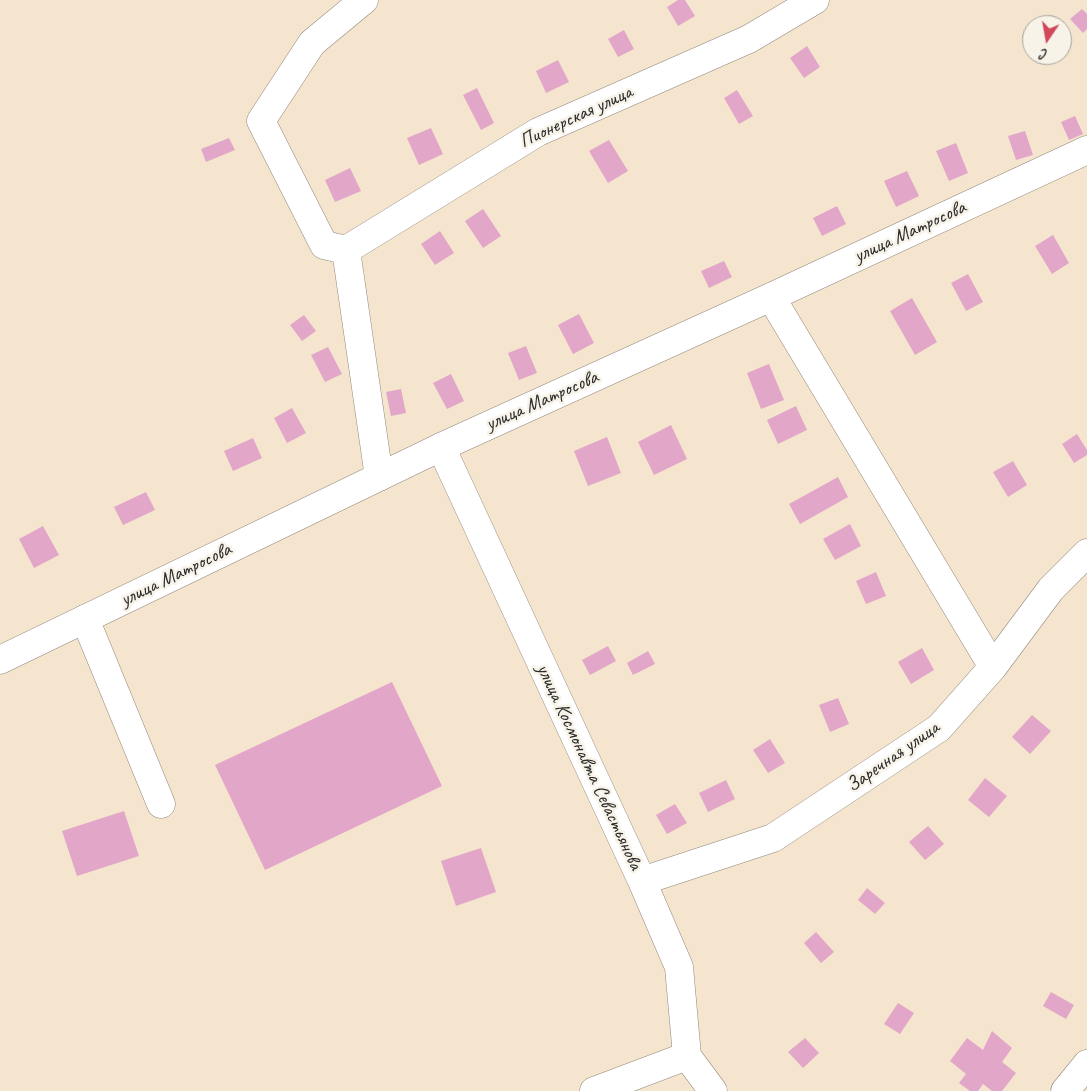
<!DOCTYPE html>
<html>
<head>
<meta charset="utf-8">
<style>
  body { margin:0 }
  #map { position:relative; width:1087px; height:1091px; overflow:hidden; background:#f5e4ce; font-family:Caveat,sans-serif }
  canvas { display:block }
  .north { position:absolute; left:1022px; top:15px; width:50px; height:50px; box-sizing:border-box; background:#f7f3e8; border:1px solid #a5a39c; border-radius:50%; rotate:192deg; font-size:14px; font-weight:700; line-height:20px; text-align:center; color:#2b2b2b }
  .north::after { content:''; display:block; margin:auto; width:18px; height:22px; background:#d1495b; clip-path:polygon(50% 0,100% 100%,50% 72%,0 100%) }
</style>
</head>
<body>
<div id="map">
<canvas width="1087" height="1091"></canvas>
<div class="north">С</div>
</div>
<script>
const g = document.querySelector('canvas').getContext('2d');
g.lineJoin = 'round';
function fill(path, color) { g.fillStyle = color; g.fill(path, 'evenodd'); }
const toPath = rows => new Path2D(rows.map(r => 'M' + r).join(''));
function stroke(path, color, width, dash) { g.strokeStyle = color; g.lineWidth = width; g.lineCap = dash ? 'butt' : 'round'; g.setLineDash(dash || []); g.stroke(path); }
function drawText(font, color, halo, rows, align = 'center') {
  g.font = font + ' Caveat,sans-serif'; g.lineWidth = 5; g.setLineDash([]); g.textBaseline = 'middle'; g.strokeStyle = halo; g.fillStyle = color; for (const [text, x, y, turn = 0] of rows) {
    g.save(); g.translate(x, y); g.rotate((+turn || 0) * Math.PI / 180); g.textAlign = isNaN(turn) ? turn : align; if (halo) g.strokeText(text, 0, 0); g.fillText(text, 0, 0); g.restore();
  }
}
fill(toPath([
  [678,0,685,0,695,16,678,26,667,7],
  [1082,9,1087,14,1087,29,1083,33,1070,19],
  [624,30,634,49,618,57,608,39],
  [807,46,820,67,804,78,790,58],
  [558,60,569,82,546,93,536,71],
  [477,88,494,123,481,130,463,95],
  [737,90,753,116,739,124,724,98],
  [1075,116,1083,134,1069,140,1061,122],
  [431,128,443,154,419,165,407,138],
  [1025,131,1033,155,1016,160,1008,136],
  [229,138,235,150,206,162,201,149],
  [609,140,628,171,608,183,589,151],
  [956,143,968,173,949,181,936,151],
  [350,168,361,191,335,202,325,180],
  [907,171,919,196,896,207,884,181],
  [837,206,846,224,822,236,813,218],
  [483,209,501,236,483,248,465,221],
  [440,231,454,253,435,265,421,244],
  [1053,235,1069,263,1052,274,1035,246],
  [724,261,732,277,709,288,701,271],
  [968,274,983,302,966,311,951,283],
  [912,298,937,342,915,355,890,311],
  [579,314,594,343,573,354,558,325],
  [304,315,316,331,302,341,290,325],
  [526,346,537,373,519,380,508,353],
  [328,347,342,374,325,382,311,355],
  [769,364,784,400,761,409,747,373],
  [451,374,464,401,447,409,433,383],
  [401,389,406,413,391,416,386,392],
  [796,406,807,430,778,444,767,420],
  [292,408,306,433,287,443,274,418],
  [671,425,687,459,654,475,638,442],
  [1077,434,1087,450,1087,455,1074,463,1062,444],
  [607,437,621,473,588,486,574,451],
  [253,438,262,458,233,471,224,451],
  [1013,461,1027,485,1008,497,993,472],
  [838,477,848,497,800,524,789,504],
  [146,492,155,510,123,525,114,507],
  [850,524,861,546,835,560,823,539],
  [43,526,59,555,34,568,19,539],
  [876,572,886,596,866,604,856,581],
  [608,646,616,661,590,675,582,660],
  [922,648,934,670,911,684,898,662],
  [648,651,655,664,633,675,627,663],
  [392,682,442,786,265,870,215,765],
  [838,698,849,724,830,732,819,705],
  [1032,715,1051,731,1030,754,1012,737],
  [770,739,785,763,768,773,753,750],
  [985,778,1007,796,989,817,968,800],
  [726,780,735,799,708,812,699,793],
  [675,804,687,823,667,834,656,815],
  [124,811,139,856,77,876,62,831],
  [928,826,944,844,925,860,909,842],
  [481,848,496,892,456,906,441,861],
  [867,888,885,903,875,914,858,900],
  [816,932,834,952,821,963,804,943],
  [1051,992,1074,1005,1066,1019,1043,1006],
  [898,1003,914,1013,900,1034,884,1024],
  [992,1031,1012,1048,1002,1062,1016,1073,1002,1091,992,1091,983,1084,978,1091,970,1091,959,1083,966,1074,950,1061,967,1038,983,1050],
  [805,1038,819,1053,803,1068,788,1052]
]), '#e2a7c8');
const minor = toPath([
  [364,0,312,43,261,121,324,245,346,250,379,477],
  [346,250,538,132,749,39,815,0],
  [771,297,993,667],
  [441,447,642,881,679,967,687,1056,713,1091],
  [85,619,161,804],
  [642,881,773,838,939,728,993,667,1051,589,1087,553],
  [594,1091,687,1056],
  [1065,1091,1087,1064]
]);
const major = toPath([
  [0,660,441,447,771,297,1087,150]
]);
stroke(minor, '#90887c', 29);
stroke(major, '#90887c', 29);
stroke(minor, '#fff', 28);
stroke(major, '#fff', 28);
drawText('20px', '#2b2b2b', '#f7f3e8', [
  ["Пионерская улица",576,117,-25],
  ["улица Матросова",910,232,-25],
  ["улица Матросова",542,401,-24],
  ["улица Матросова",176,575,-26],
  ["Заречная улица",893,757,-35],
  ["улица Космонавта Севастьянова",589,767,65]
]);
</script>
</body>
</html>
